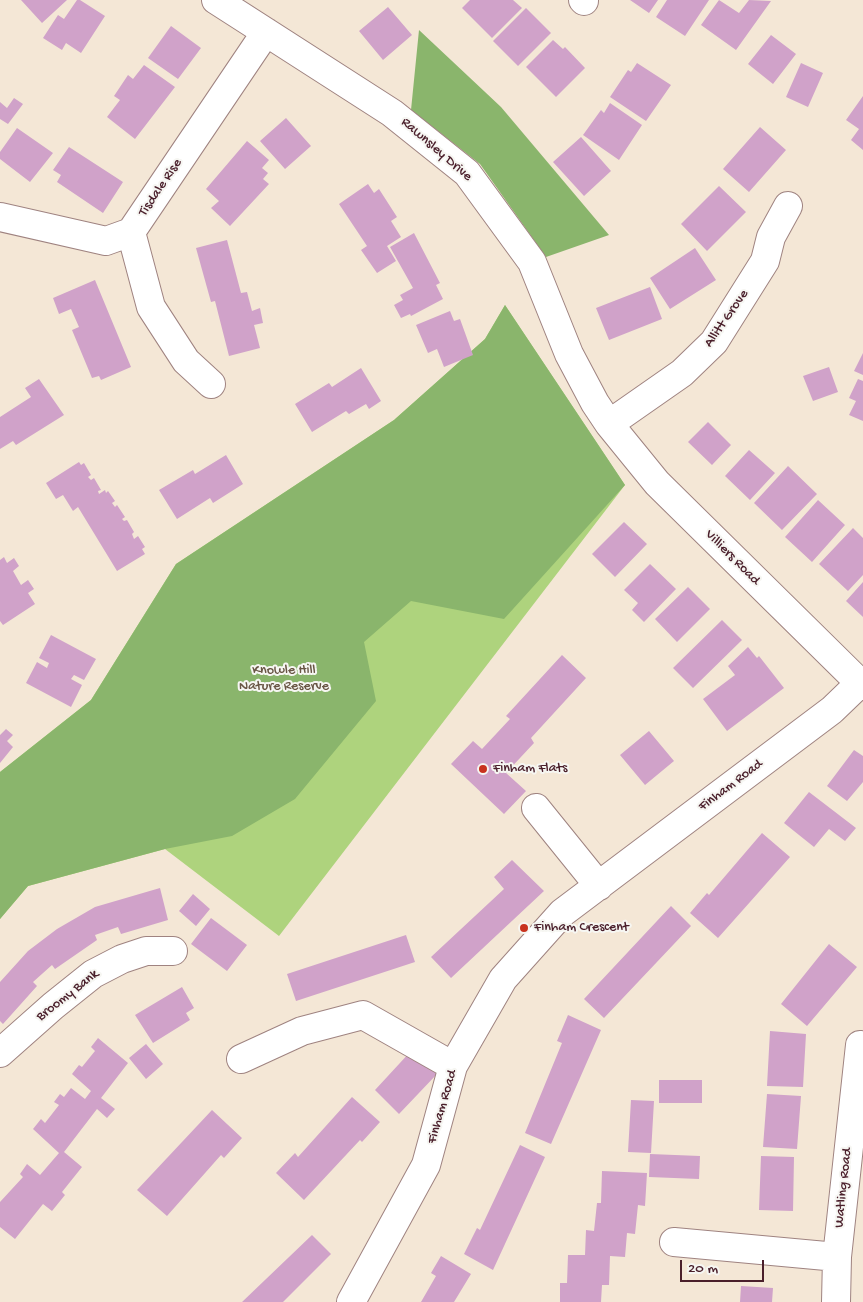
<!DOCTYPE html>
<html>
<head>
<meta charset="utf-8">
<style>
  body { margin:0 }
  #map { position:relative; width:863px; height:1302px; overflow:hidden; background:#f4e7d6; font-family:"Gochi Hand",sans-serif }
  canvas { display:block }
  .scale { position:absolute; left:680px; top:1260px; width:84px; height:22px; box-sizing:border-box; border:2px solid #4a1f2b; border-top:0; padding-left:6px; font-size:15px; line-height:18px; white-space:nowrap; color:#4a1f2b; -webkit-text-stroke:4px #f6f6f2; paint-order:stroke }
</style>
</head>
<body>
<div id="map">
<canvas width="863" height="1302"></canvas>
<div class="scale">20 m</div>
</div>
<script>
const g = document.querySelector('canvas').getContext('2d');
g.lineJoin = 'round';
function fill(path, color) { g.fillStyle = color; g.fill(path, 'evenodd'); }
const toPath = rows => new Path2D(rows.map(r => 'M' + r).join(''));
function stroke(path, color, width, dash) { g.strokeStyle = color; g.lineWidth = width; g.lineCap = dash ? 'butt' : 'round'; g.setLineDash(dash || []); g.stroke(path); }
function drawText(font, color, halo, rows, align = 'center') {
  g.font = font + ' "Gochi Hand",sans-serif'; g.lineWidth = 4; g.setLineDash([]); g.textBaseline = 'middle'; g.strokeStyle = halo; g.fillStyle = color; for (const [text, x, y, turn = 0] of rows) {
    g.save(); g.translate(x, y); g.rotate((+turn || 0) * Math.PI / 180); g.textAlign = isNaN(turn) ? turn : align; if (halo) g.strokeText(text, 0, 0); g.fillText(text, 0, 0); g.restore();
  }
}
fill(toPath([
  [505,305,625,485,279,936,165,849,28,886,0,919,0,772,91,700,176,564,394,420,485,339]
]), '#aed37d');
fill(toPath([
  [419,30,501,107,609,235,546,257,480,164,411,110],
  [505,305,625,485,504,619,411,601,364,642,376,701,295,799,232,836,165,849,28,886,0,919,0,772,91,700,176,564,394,420,485,339]
]), '#8ab56c');
fill(toPath([
  [21,0,67,0,42,23],
  [77,0,80,0,105,16,81,53,66,43,62,50,43,38,58,15,64,19],
  [470,0,513,0,522,8,492,38,462,8],
  [630,0,658,0,649,13],
  [667,0,709,0,685,36,656,17],
  [719,0,739,13,749,0,771,1,736,50,701,25],
  [388,7,412,35,383,60,359,31],
  [526,8,551,33,518,66,493,41],
  [171,26,201,48,178,79,148,58],
  [771,35,796,54,773,84,748,64],
  [553,40,563,49,565,47,585,68,556,97,526,67],
  [637,63,671,85,646,121,610,97,628,70,631,72],
  [801,63,823,73,808,107,786,97],
  [144,65,175,87,135,139,107,117,120,100,114,96,128,75,133,79],
  [863,96,863,150,851,140,859,129,846,120],
  [14,98,23,104,8,124,0,119,0,102,7,108],
  [610,103,642,125,619,160,583,135,601,110,604,113],
  [286,118,311,146,285,169,260,141],
  [760,127,786,150,749,192,723,169],
  [17,128,53,153,30,182,0,159,0,152],
  [581,137,611,171,584,196,553,162],
  [247,141,269,160,262,168,268,173,263,179,269,184,230,226,211,208,219,201,206,189],
  [69,147,123,182,103,213,57,182,61,175,53,170],
  [368,184,374,193,379,189,397,217,391,221,401,237,387,246,396,261,377,273,361,250,367,246,339,204],
  [719,186,746,212,707,251,681,224],
  [414,233,440,283,436,285,443,299,411,316,410,314,401,318,394,305,403,300,400,295,413,288,390,247],
  [227,240,241,293,247,292,252,311,260,308,263,323,254,325,260,348,229,356,215,301,211,302,196,248],
  [695,248,716,280,670,309,650,278],
  [95,280,131,367,101,380,99,376,92,378,72,330,79,327,71,309,59,314,53,298],
  [650,287,662,319,609,340,596,308],
  [450,311,454,321,460,319,473,355,444,367,437,349,428,353,416,325],
  [863,353,863,375,854,371],
  [829,367,838,392,813,401,803,376],
  [361,368,381,401,369,409,366,404,349,414,346,411,312,432,295,404,329,383,332,387],
  [39,379,64,415,16,445,13,441,0,449,0,417,31,397,25,388],
  [858,379,863,381,863,421,849,415,856,401,849,398],
  [708,422,731,445,712,465,688,442],
  [749,450,775,473,750,500,725,476],
  [226,455,243,484,213,503,210,498,177,519,159,490,193,470,195,474],
  [79,462,81,465,84,463,91,475,88,477,91,480,94,478,101,490,98,491,99,494,105,490,106,493,108,491,115,501,112,503,115,507,117,505,125,517,122,519,124,521,127,520,134,532,132,534,134,539,138,536,145,547,142,549,145,554,117,571,78,507,73,511,63,495,56,499,46,483],
  [788,466,817,494,782,530,754,503],
  [818,500,845,525,812,562,785,537],
  [624,522,647,544,615,577,592,554],
  [853,528,863,538,863,575,848,591,819,564],
  [4,557,7,563,14,558,19,566,13,571,21,585,28,580,34,589,28,593,35,604,3,625,0,621,0,560],
  [650,564,676,589,644,622,632,610,638,603,624,590],
  [863,582,863,617,846,601],
  [688,587,710,609,677,642,655,619],
  [722,620,742,640,693,688,673,668],
  [51,635,96,659,84,680,74,675,71,679,82,685,71,707,26,683,37,662,47,668,49,663,39,658],
  [748,647,757,658,759,656,784,688,727,731,703,699,735,675,728,666],
  [562,655,586,678,531,738,534,743,506,773,526,791,504,814,451,764,473,741,482,749,510,719,506,716],
  [6,729,13,735,7,741,13,747,0,763,0,735],
  [649,731,674,761,645,785,620,755],
  [854,750,863,756,863,782,847,801,827,786],
  [809,792,856,828,845,841,829,829,814,847,784,823],
  [762,833,790,857,718,938,690,913,707,893,709,895],
  [512,860,544,891,451,978,431,957,504,889,494,877],
  [160,888,168,920,121,934,118,927,95,935,97,940,55,969,52,965,33,982,37,986,3,1024,0,1021,0,982,28,951,57,929,95,907],
  [193,894,210,909,196,926,179,911],
  [671,906,691,926,604,1018,584,999],
  [211,918,247,945,227,971,191,944],
  [406,935,415,962,296,1001,287,974],
  [829,944,857,967,807,1026,781,1004],
  [182,987,194,1008,186,1013,190,1020,153,1043,135,1015],
  [568,1015,601,1030,551,1144,525,1133,562,1043,557,1041],
  [770,1031,806,1034,803,1087,767,1086],
  [98,1038,128,1063,101,1098,115,1109,107,1118,97,1109,64,1152,82,1167,62,1192,65,1195,52,1211,43,1204,15,1239,0,1227,0,1202,23,1177,20,1174,27,1164,40,1175,59,1153,33,1129,41,1119,45,1123,59,1105,54,1102,60,1094,64,1097,71,1088,85,1099,91,1091,72,1074,79,1065,82,1067,95,1051,91,1047],
  [146,1044,163,1064,146,1079,129,1058],
  [411,1051,437,1074,399,1114,375,1090],
  [659,1080,702,1080,702,1103,659,1103],
  [767,1094,801,1096,797,1149,763,1147],
  [352,1097,380,1122,362,1142,360,1140,304,1200,276,1173,295,1153,298,1157],
  [631,1100,654,1101,651,1153,628,1152],
  [212,1110,242,1138,224,1158,221,1155,167,1216,137,1190],
  [520,1145,545,1157,493,1270,464,1254,477,1228,480,1230],
  [650,1154,700,1156,699,1179,649,1177],
  [761,1156,794,1157,793,1211,759,1210],
  [602,1171,647,1173,645,1206,638,1205,635,1234,627,1233,625,1257,610,1256,609,1285,602,1285,601,1302,560,1302,560,1283,567,1283,568,1255,585,1255,586,1230,594,1231,597,1203,601,1203],
  [312,1235,331,1254,283,1302,242,1302],
  [441,1256,471,1274,454,1302,421,1302,436,1276,431,1273],
  [741,1286,773,1288,772,1302,740,1302]
]), '#d0a2c9');
const minor = toPath([
  [216,0,392,113,467,173,532,262,569,354,595,403,609,424,657,483,863,686],
  [583,0,584,1],
  [0,217,106,241,131,232,266,32],
  [131,232,151,307,186,361,211,384],
  [609,424,682,373,714,342,765,261,771,237,788,206],
  [536,808,599,886],
  [0,1053,53,1006,93,974,122,959,146,951,173,951],
  [241,1059,302,1031,363,1015,453,1066],
  [674,1242,837,1257],
  [351,1302,426,1165,453,1066,503,979,562,913,832,710,860,683],
  [836,1302,837,1257,860,1045]
]);
stroke(minor, '#9f8380', 30);
stroke(minor, '#fff', 28);
for (const [x, y, r, color] of [
  [483,769,5,"#c8321e"],
  [524,928,5,"#c8321e"]
]) { const dot = new Path2D(); dot.arc(x, y, r, 0, 2 * Math.PI); g.fillStyle = color; g.fill(dot); stroke(dot, '#f6f6f2', 2); }
drawText('14px', '#4a1f2b', '#f6f6f2', [
  ["Rawnsley Drive",436,150,41],
  ["Tisdale Rise",161,188,-56],
  ["Allitt Grove",727,319,-55],
  ["Villiers Road",732,558,45],
  ["Finham Road",731,786,-37],
  ["Broomy Bank",68,996,-38],
  ["Finham Road",443,1107,-74],
  ["Watling Road",844,1188,-84]
]);
drawText('14px', '#685544', '#f6f6f2', [
  ["Knowle Hill",284,671],
  ["Nature Reserve",284,687]
]);
drawText('14px', '#4a1f2b', '#f6f6f2', [
  ["Finham Flats",493,769],
  ["Finham Crescent",534,928]
], 'left');
</script>
</body>
</html>
